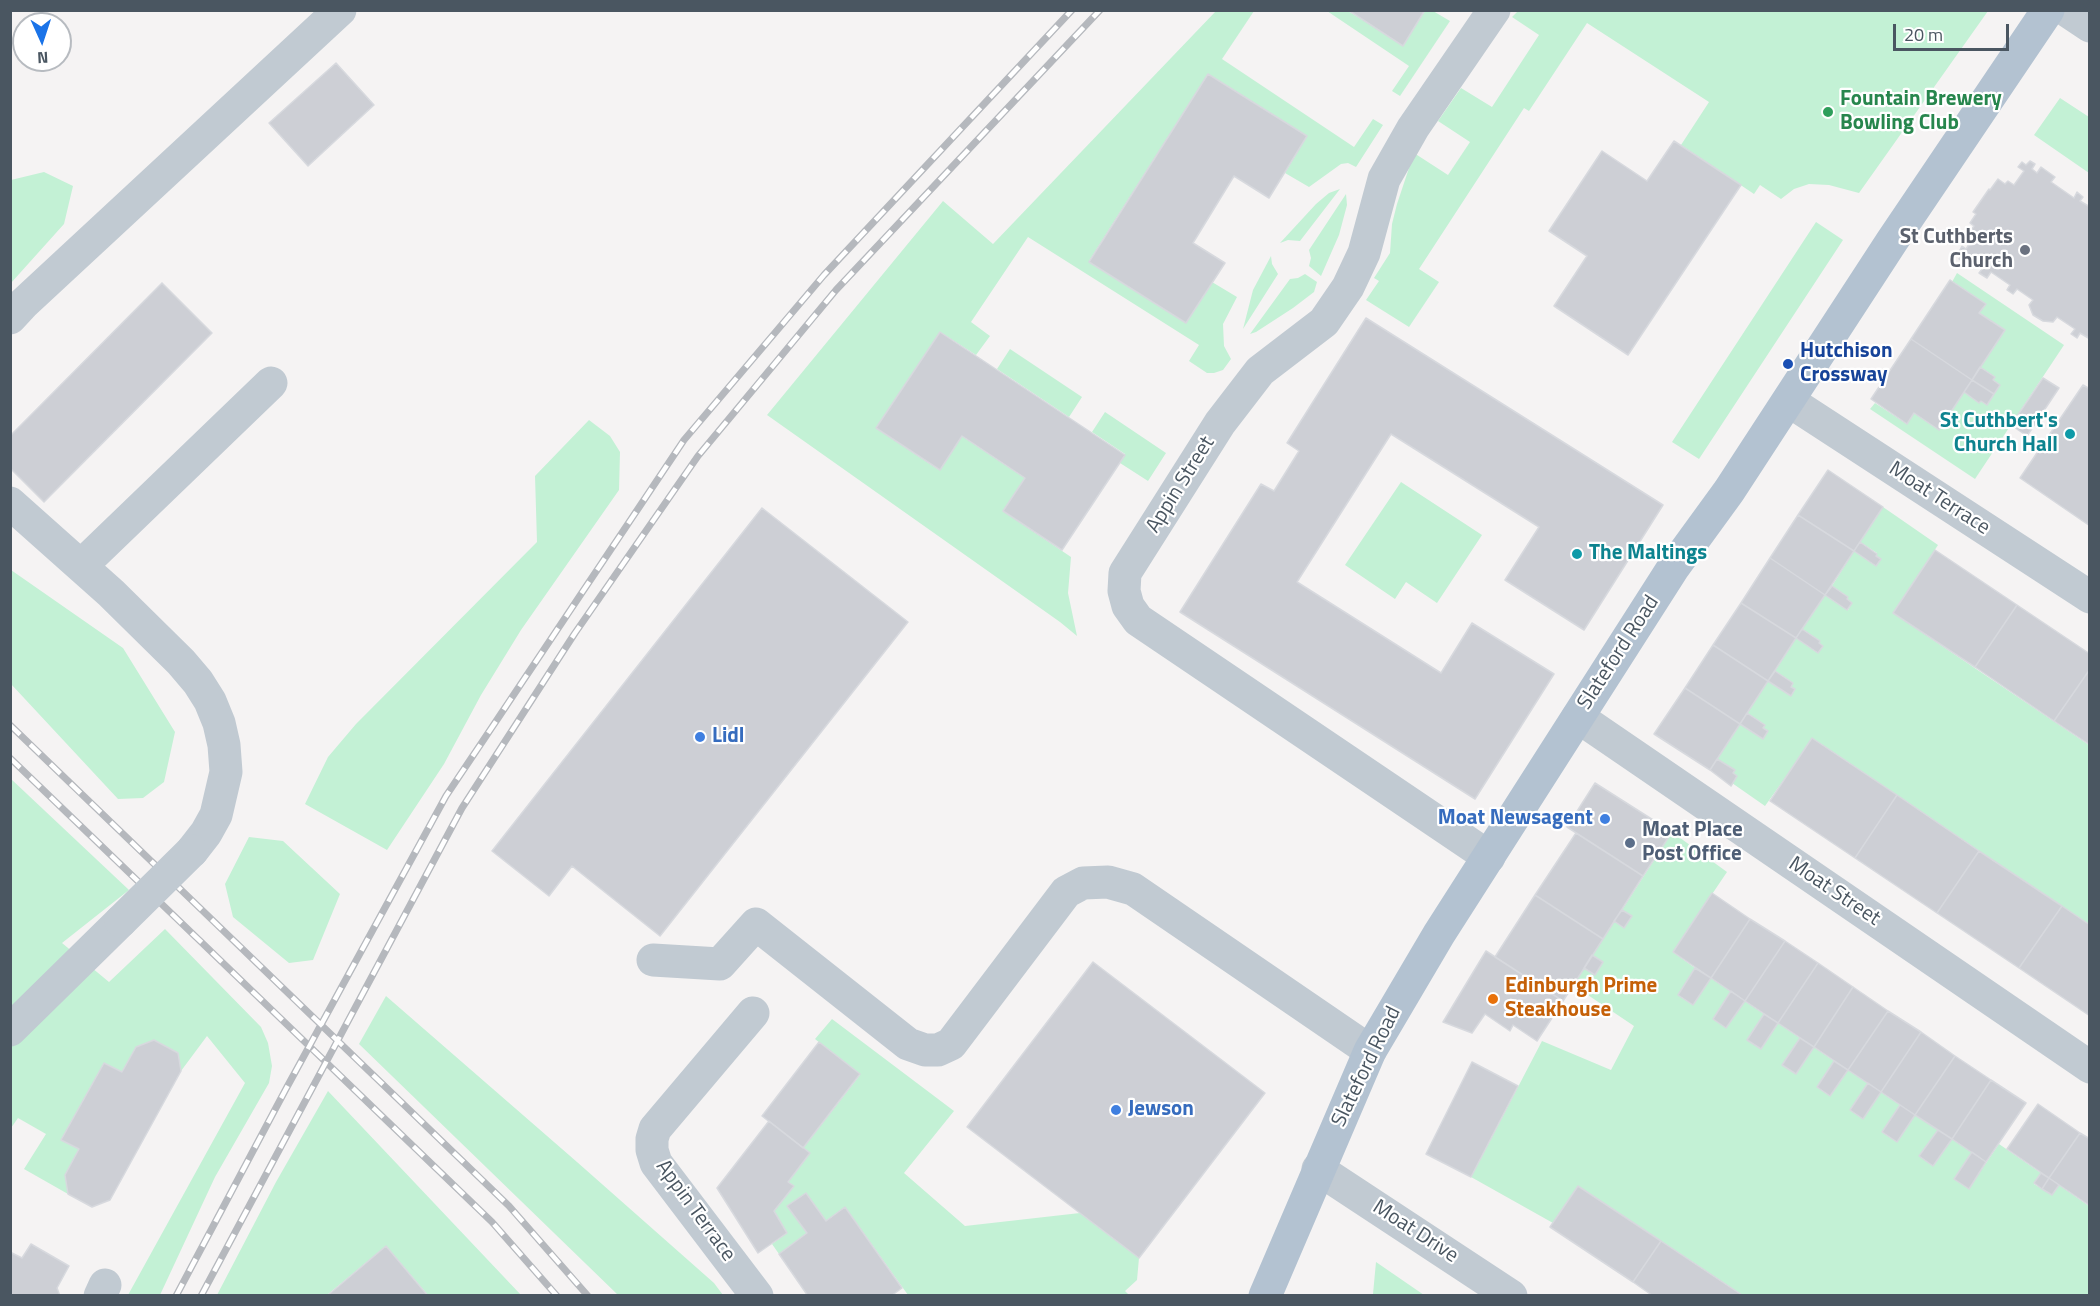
<!DOCTYPE html>
<html>
<head>
<meta charset="utf-8">
<style>
  body { margin:0 }
  #map { position:relative; width:2100px; height:1306px; overflow:hidden; background:#f5f3f3; font-family:"Titillium Web",sans-serif }
  canvas { display:block }
  .frame { position:absolute; inset:0; border:12px solid #4a5661; pointer-events:none }
  .north { position:absolute; left:12px; top:12px; width:60px; height:60px; box-sizing:border-box; background:#fff; border:2px solid #b7bbc0; border-radius:50%; rotate:177deg; font-size:16px; font-weight:700; line-height:24px; text-align:center; color:#4a5661 }
  .north::after { content:''; display:block; margin:auto; width:21px; height:27px; background:#1a73e8; clip-path:polygon(50% 0,100% 100%,50% 72%,0 100%) }
  .scale { position:absolute; left:1893px; top:24px; width:116px; height:27px; box-sizing:border-box; border:3px solid #4a5661; border-top:0; padding-left:8px; font-size:18px; line-height:21px; white-space:nowrap; color:#4a5661; -webkit-text-stroke:4px #fff; paint-order:stroke }
</style>
</head>
<body>
<div id="map">
<canvas width="2100" height="1306"></canvas>
<div class="frame"></div>
<div class="north">N</div>
<div class="scale">20 m</div>
</div>
<script>
const g = document.querySelector('canvas').getContext('2d');
g.lineJoin = 'round';
function fill(path, color) { g.fillStyle = color; g.fill(path, 'evenodd'); }
const toPath = rows => new Path2D(rows.map(r => 'M' + r).join(''));
function stroke(path, color, width, dash) { g.strokeStyle = color; g.lineWidth = width; g.lineCap = dash ? 'butt' : 'round'; g.setLineDash(dash || []); g.stroke(path); }
function drawText(font, color, halo, rows, align = 'center') {
  g.font = font + ' "Titillium Web",sans-serif'; g.lineWidth = 4.5; g.setLineDash([]); g.textBaseline = 'middle'; g.strokeStyle = halo; g.fillStyle = color; for (const [text, x, y, turn = 0] of rows) {
    g.save(); g.translate(x, y); g.rotate((+turn || 0) * Math.PI / 180); g.textAlign = isNaN(turn) ? turn : align; if (halo) g.strokeText(text, 0, 0); g.fillText(text, 0, 0); g.restore();
  }
}
fill(toPath([
  [1216,11,1254,11,1222,59,1354,147,1373,119,1383,125,1356,167,1348,163,1341,164,1309,187,1285,173,1307,136,1208,74,1089,261,1186,323,1212,282,1237,297,1223,324,1224,346,1231,359,1223,370,1214,373,1207,373,1189,361,1199,345,1028,237,971,322,990,336,976,355,940,332,876,428,939,470,962,436,1025,478,1003,511,1071,557,1068,593,1077,636,1060,622,767,415,943,201,993,244],
  [1327,11,1348,11,1403,45,1425,11,1433,11,1450,21,1400,96,1392,91,1409,66],
  [1518,11,1988,11,1859,193,1829,185,1809,184,1794,189,1781,199,1760,185,1754,194,1681,145,1709,102,1587,23,1529,111,1524,108,1419,269,1439,282,1409,327,1366,300,1379,281,1374,278,1390,253,1392,224,1397,204,1414,153,1448,175,1470,142,1438,121,1461,88,1492,107,1539,35,1512,17],
  [2060,98,2089,117,2089,173,2034,135],
  [44,172,73,186,64,224,11,283,11,180],
  [1340,189,1300,241,1288,240,1280,243,1316,204,1329,193],
  [1346,194,1347,205,1339,235,1321,276,1309,266,1311,258,1309,250],
  [1816,222,1843,240,1699,459,1672,442],
  [1271,256,1272,264,1278,274,1243,329,1253,290],
  [1957,273,2064,345,1975,479,1870,409,1875,403,1907,424,1914,413,1939,429,1964,392,1979,403,1981,401,1987,405,2000,385,1993,380,1995,377,1980,367,2005,330,1979,313,1985,304,1952,282],
  [1305,274,1317,282,1314,292,1293,308,1256,332,1250,334,1290,279,1298,278],
  [1010,349,1082,397,1069,417,997,369],
  [1105,412,1166,453,1148,481,1120,463,1125,454,1092,432],
  [589,420,610,436,620,452,619,490,521,630,481,695,444,764,387,850,305,804,328,757,356,724,537,542,535,476],
  [1401,482,1482,535,1437,603,1406,582,1395,599,1345,565],
  [1883,507,1938,545,1893,613,2089,745,2089,925,1813,739,1765,806,1732,783,1734,770,1717,759,1740,724,1763,739,1768,731,1763,728,1765,725,1747,713,1768,681,1791,696,1795,689,1791,687,1793,683,1775,671,1796,638,1818,653,1823,646,1819,643,1820,641,1802,629,1825,595,1848,610,1852,603,1847,599,1848,597,1832,586,1854,551,1876,566,1881,559,1876,556,1877,553,1860,542],
  [11,570,123,648,175,732,164,782,143,798,118,799,11,684],
  [10,778,129,890,62,943,109,982,165,929,261,1027,268,1043,272,1066,269,1083,215,1177,160,1295,128,1295,245,1083,207,1036,181,1071,178,1053,154,1040,136,1047,122,1072,104,1063,62,1140,79,1149,68,1194,24,1169,46,1134,18,1118,11,1128],
  [1672,832,1727,872,1673,952,1695,968,1678,995,1693,1005,1711,978,1731,991,1713,1019,1726,1027,1745,1001,1764,1014,1747,1040,1761,1049,1778,1023,1800,1038,1782,1065,1814,1047,1834,1061,1817,1087,1830,1096,1848,1070,1868,1083,1850,1110,1863,1119,1881,1092,1900,1105,1882,1132,1897,1142,1915,1115,1938,1130,1920,1156,1933,1166,1952,1139,1972,1152,1969,1188,1999,1144,2041,1173,2034,1184,2052,1195,2059,1185,2089,1206,2089,1295,1742,1295,1578,1186,1553,1223,1471,1177,1542,1041,1611,1070,1634,1026,1573,985,1584,968,1595,975,1603,962,1592,955,1614,921,1624,928,1631,917,1622,910],
  [249,837,283,841,340,894,313,960,289,963,233,917,225,884],
  [386,996,577,1162,714,1283,723,1295,618,1295,359,1044],
  [832,1019,954,1111,904,1173,965,1226,1080,1213,1139,1258,1137,1280,1125,1291,1129,1295,908,1295,845,1207,826,1221,806,1193,788,1206,807,1233,779,1254,772,1244,787,1233,774,1211,793,1187,788,1182,810,1153,803,1148,860,1075,815,1039],
  [328,1091,521,1295,428,1295,386,1246,327,1295,217,1295,276,1182],
  [1376,1262,1424,1295,1373,1294]
]), '#c3f1d5');
const building = toPath([
  [1348,10,1425,10,1403,46,1348,10],
  [336,63,374,105,308,166,269,123,336,63],
  [1208,74,1307,136,1269,198,1234,176,1193,243,1225,263,1186,323,1089,262,1208,74],
  [1674,141,1741,185,1628,355,1554,306,1587,256,1549,231,1602,151,1647,181,1674,141],
  [2030,161,2035,164,2032,169,2037,173,2041,167,2055,177,2051,182,2074,198,2077,192,2083,197,2080,201,2090,207,2090,339,2080,333,2077,338,2071,334,2075,329,2057,317,2053,322,2043,321,2033,315,2029,305,2033,300,2017,289,2013,294,2007,290,2010,285,1991,272,1987,278,1979,273,1983,268,1970,258,1965,263,1959,259,1963,254,1959,252,1962,246,1966,249,1972,240,1967,236,1974,226,1970,223,1976,214,1973,212,1989,189,1990,190,1998,179,2005,184,2008,181,2014,185,2024,171,2018,167,2022,162,2026,165,2030,161],
  [1950,280,1986,304,1979,313,2005,330,1972,380,1911,339,1950,280],
  [162,283,212,333,44,502,10,468,10,436,162,283],
  [1366,318,1663,505,1584,630,1505,580,1539,527,1391,434,1297,582,1441,673,1472,623,1554,674,1475,799,1180,612,1261,484,1274,491,1299,451,1287,443,1366,318],
  [940,332,1125,455,1062,550,1003,511,1025,478,962,436,940,470,876,428,940,332],
  [1911,339,1972,380,1939,430,1914,413,1907,424,1871,399,1911,339],
  [1980,367,1995,377,1993,380,2000,385,1994,394,1972,380,1980,367],
  [2043,378,2059,388,2027,436,2011,425,2043,378],
  [1972,380,1994,394,1987,405,1981,401,1979,403,1964,392,1972,380],
  [2083,385,2090,389,2090,526,2020,478,2083,385],
  [1828,470,1883,507,1854,551,1798,515,1828,470],
  [762,508,908,622,660,936,572,866,549,896,492,851,762,508],
  [1798,515,1854,551,1825,595,1770,558,1798,515],
  [1860,542,1877,554,1876,556,1881,559,1876,566,1854,551,1860,542],
  [1935,550,2017,605,1975,667,1893,613,1935,550],
  [1770,558,1825,595,1796,638,1741,603,1770,558],
  [1832,586,1848,597,1847,599,1852,603,1847,610,1825,595,1832,586],
  [1741,603,1796,638,1768,681,1713,645,1741,603],
  [2017,605,2090,654,2090,669,2054,721,1975,667,2017,605],
  [1802,629,1820,641,1819,643,1823,646,1818,653,1796,638,1802,629],
  [1713,645,1768,681,1740,724,1685,688,1713,645],
  [2090,669,2090,745,2054,721,2090,669],
  [1775,671,1793,683,1791,687,1795,689,1791,696,1768,681,1775,671],
  [1685,688,1740,724,1710,770,1654,734,1685,688],
  [1747,713,1765,725,1763,728,1768,731,1763,739,1740,724,1747,713],
  [1812,738,1897,795,1855,858,1770,801,1812,738],
  [1717,759,1735,770,1733,773,1737,776,1731,786,1710,770,1717,759],
  [1595,783,1672,832,1643,876,1567,827,1595,783],
  [1897,795,1979,851,1937,913,1855,858,1897,795],
  [1576,833,1643,876,1603,939,1535,895,1576,833],
  [1979,851,2062,906,2019,968,1937,913,1979,851],
  [1712,893,1750,919,1711,978,1673,952,1712,893],
  [1535,895,1603,939,1563,1001,1495,957,1535,895],
  [2062,906,2090,925,2090,1016,2019,968,2062,906],
  [1622,910,1632,916,1624,928,1614,921,1622,910],
  [1750,919,1785,941,1745,1001,1711,978,1750,919],
  [1785,941,1818,963,1778,1023,1745,1001,1785,941],
  [1486,951,1563,1001,1537,1041,1513,1025,1510,1031,1485,1014,1472,1033,1443,1022,1486,951],
  [1592,955,1603,962,1595,975,1584,968,1592,955],
  [1093,962,1265,1093,1139,1258,967,1127,1093,962],
  [1818,963,1853,987,1814,1047,1778,1023,1818,963],
  [1695,968,1711,978,1693,1005,1678,995,1695,968],
  [1853,987,1888,1011,1848,1070,1814,1047,1853,987],
  [1731,991,1745,1001,1726,1028,1713,1019,1731,991],
  [1888,1011,1921,1032,1881,1092,1848,1070,1888,1011],
  [1764,1014,1778,1023,1761,1049,1747,1040,1764,1014],
  [1921,1032,1955,1056,1915,1115,1881,1092,1921,1032],
  [1800,1038,1814,1047,1796,1074,1782,1065,1800,1038],
  [154,1040,178,1053,181,1071,110,1200,92,1207,68,1194,65,1175,79,1149,61,1140,104,1063,122,1072,136,1047,154,1040],
  [819,1042,860,1074,803,1148,762,1116,819,1042],
  [1955,1056,1991,1080,1952,1139,1915,1115,1955,1056],
  [1834,1061,1848,1070,1830,1096,1817,1087,1834,1061],
  [1472,1062,1518,1086,1471,1177,1426,1154,1472,1062],
  [1991,1080,2026,1103,1986,1162,1952,1139,1991,1080],
  [1868,1083,1881,1092,1863,1119,1850,1110,1868,1083],
  [2038,1104,2080,1133,2049,1178,2007,1149,2038,1104],
  [1900,1105,1915,1115,1897,1142,1882,1132,1900,1105],
  [769,1121,810,1153,788,1182,794,1186,774,1211,787,1233,758,1253,717,1188,769,1121],
  [1938,1130,1952,1139,1933,1166,1919,1156,1938,1130],
  [2080,1133,2090,1139,2090,1206,2049,1178,2080,1133],
  [1972,1152,1986,1162,1969,1189,1954,1179,1972,1152],
  [2041,1173,2049,1178,2042,1189,2034,1183,2041,1173],
  [2049,1178,2059,1185,2052,1195,2042,1189,2049,1178],
  [1578,1186,1661,1241,1633,1282,1550,1227,1578,1186],
  [806,1193,826,1221,845,1207,902,1288,891,1296,808,1296,779,1254,807,1233,787,1206,806,1193],
  [1661,1241,1742,1295,1653,1296,1633,1282,1661,1241],
  [31,1244,69,1266,57,1288,60,1296,10,1296,10,1252,22,1258,31,1244],
  [386,1246,428,1296,327,1296,386,1246]
]);
fill(building, '#cdcfd5');
stroke(building, '#d7d9de', 1.5);
stroke(toPath([
  [2066,10,2090,26],
  [10,318,23,304,340,10],
  [1789,401,2090,597],
  [10,503,111,593,181,662,198,682,210,701,219,723,224,745,226,772,216,815,206,833,192,851],
  [81,566,271,383],
  [1578,717,2090,1067],
  [1489,857,1138,620,1128,606,1124,591,1125,573,1220,423,1260,371,1324,322,1348,287,1364,253,1384,179,1413,128,1494,10],
  [653,960,720,964,756,924,908,1044,925,1050,938,1050,951,1044,1066,892,1083,883,1108,882,1133,889,1370,1051],
  [753,1013,655,1129,652,1139,652,1150,656,1163,757,1296],
  [10,1030,121,921],
  [1318,1169,1511,1296],
  [100,1296,105,1285]
]), '#c1cad2', 33);
stroke(toPath([
  [1265,1296,1370,1051,1439,934,1673,568,1729,491,1892,241,2048,10]
]), '#b3c2d1', 33);
const rail = toPath([
  [10,725,509,1206,588,1296],
  [10,758,492,1222,557,1296],
  [176,1296,287,1087,446,796,684,440,824,275,1072,10],
  [201,1296,462,808,575,633,698,456,836,290,1100,10]
]);
stroke(rail, '#b5b8bd', 7);
stroke(rail, '#fff', 4.5, [14]);
stroke(toPath([
  [121,921,192,851]
]), '#c1cad2', 33);
for (const [x, y, r, color] of [
  [1828,112,6,"#2e9e5b"],
  [2025,250,6,"#6b7280"],
  [1788,364,6,"#1a4fb4"],
  [2070,434,6,"#0f9aa8"],
  [1577,554,6,"#0f9aa8"],
  [700,737,6,"#3f7fe0"],
  [1605,819,6,"#3f7fe0"],
  [1630,843,6,"#5c6f8a"],
  [1493,999,6,"#e8710a"],
  [1116,1110,6,"#3f7fe0"]
]) { const dot = new Path2D(); dot.arc(x, y, r, 0, 2 * Math.PI); g.fillStyle = color; g.fill(dot); stroke(dot, '#fff', 2); }
drawText('bold 21px', '#27864d', '#fff', [
  ["Fountain Brewery",1840,100],
  ["Bowling Club",1840,124]
], 'left');
drawText('bold 21px', '#5b616d', '#fff', [
  ["St Cuthberts",2013,238],
  ["Church",2013,262]
], 'right');
drawText('bold 21px', '#164399', '#fff', [
  ["Hutchison",1800,352],
  ["Crossway",1800,376]
], 'left');
drawText('bold 21px', '#0d838f', '#fff', [
  ["St Cuthbert's",2058,422],
  ["Church Hall",2058,446],
  ["The Maltings",1589,554,"left"]
], 'right');
drawText('21px', '#4a5661', '#fff', [
  ["Appin Street",1181,485,-58],
  ["Moat Terrace",1939,499,33],
  ["Slateford Road",1619,653,-57],
  ["Moat Street",1834,892,34],
  ["Slateford Road",1367,1067,-64],
  ["Appin Terrace",695,1211,54],
  ["Moat Drive",1415,1232,33]
]);
drawText('bold 21px', '#366cbe', '#fff', [
  ["Lidl",712,737],
  ["Moat Newsagent",1593,819,"right"],
  ["Jewson",1128,1110]
], 'left');
drawText('bold 21px', '#4e5e75', '#fff', [
  ["Moat Place",1642,831],
  ["Post Office",1642,855]
], 'left');
drawText('bold 21px', '#c56008', '#fff', [
  ["Edinburgh Prime",1505,987],
  ["Steakhouse",1505,1011]
], 'left');
</script>
</body>
</html>
